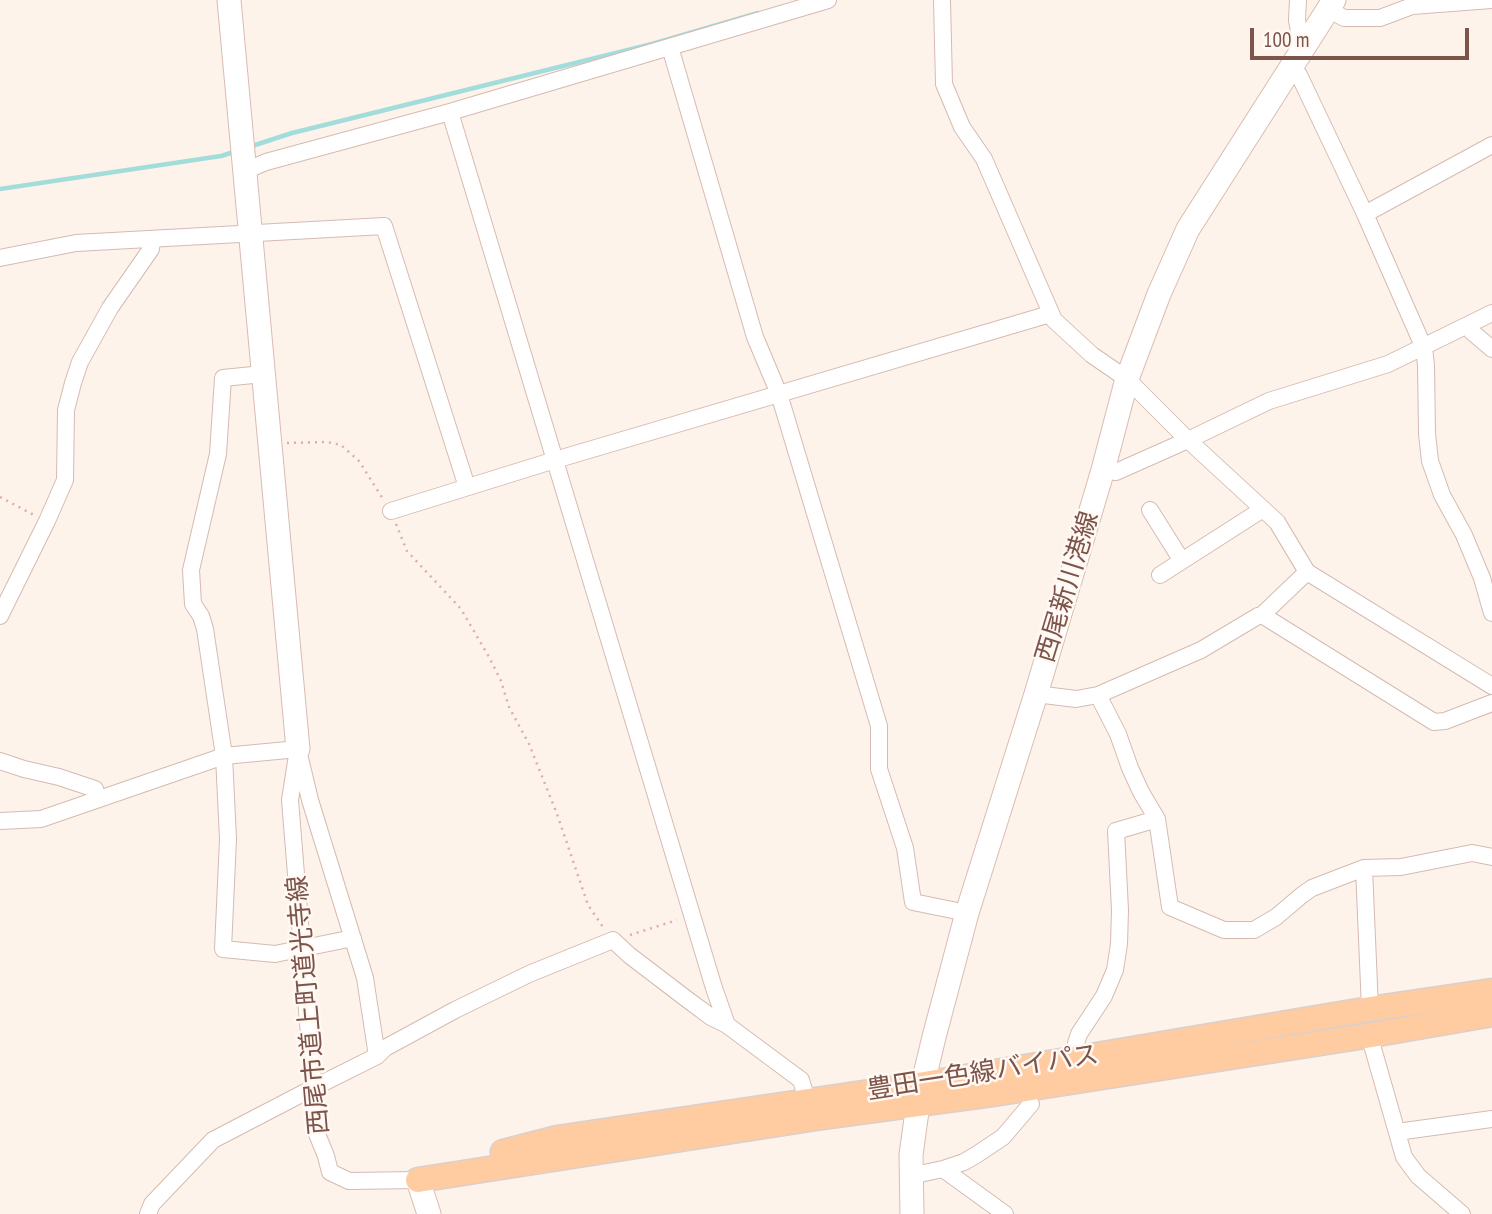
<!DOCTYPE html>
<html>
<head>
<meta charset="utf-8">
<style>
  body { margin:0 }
  #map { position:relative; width:1492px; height:1214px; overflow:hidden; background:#fef3eb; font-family:"PT Sans Narrow",sans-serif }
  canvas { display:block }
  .scale { position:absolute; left:1250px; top:28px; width:219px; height:32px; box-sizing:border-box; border:4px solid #7c544a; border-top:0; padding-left:9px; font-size:21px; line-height:24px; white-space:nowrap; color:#7c544a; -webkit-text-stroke:5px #fff8f3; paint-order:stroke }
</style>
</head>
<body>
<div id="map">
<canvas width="1492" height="1214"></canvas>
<div class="scale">100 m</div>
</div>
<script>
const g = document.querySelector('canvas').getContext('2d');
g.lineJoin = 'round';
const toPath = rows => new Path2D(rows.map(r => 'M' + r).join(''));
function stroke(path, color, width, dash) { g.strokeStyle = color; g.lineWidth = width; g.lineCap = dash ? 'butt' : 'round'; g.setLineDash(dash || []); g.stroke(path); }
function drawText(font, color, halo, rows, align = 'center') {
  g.font = font + ' "PT Sans Narrow","Noto Sans JP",sans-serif'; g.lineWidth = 5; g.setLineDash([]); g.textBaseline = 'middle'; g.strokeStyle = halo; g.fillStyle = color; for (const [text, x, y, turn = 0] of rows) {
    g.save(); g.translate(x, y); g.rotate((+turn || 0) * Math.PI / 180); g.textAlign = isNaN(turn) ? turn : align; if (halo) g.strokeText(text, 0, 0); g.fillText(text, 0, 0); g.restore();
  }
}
stroke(toPath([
  [249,147,292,133,652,44,758,13],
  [0,189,221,156,237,151]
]), '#a2dddc', 4.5);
const street = toPath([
  [942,0,944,84,962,127,984,159,1054,320,1092,355,1127,379,1188,440,1277,522,1307,572,1492,686],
  [1298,0,1297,20,1302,50],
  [1328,9,1344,18,1380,18,1412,6,1492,0],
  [670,47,755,337,779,394,879,726,879,769,905,848,913,902,967,913],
  [1292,65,1299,75,1365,214,1424,348,1426,365,1427,434,1430,461,1442,495,1464,535,1482,578,1492,613],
  [450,112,714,988,727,1025],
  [245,171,266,162,450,112,828,0],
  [1365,214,1492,145],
  [0,258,76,243,384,226,467,487],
  [1468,326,1472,332,1492,349],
  [263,374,223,378,218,454,191,570,193,604,201,616,205,629,224,756,228,839,223,949,275,954,353,938],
  [1103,470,1116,472,1188,440,1269,401,1388,364,1492,313],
  [1150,510,1182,561],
  [391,511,555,460,1050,314],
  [1160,575,1263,509],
  [1262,615,1434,722,1445,721,1492,703],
  [0,616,47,521,65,480,66,410,73,383,80,362,110,308,151,249,152,239],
  [1036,694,1076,699,1098,695,1201,650,1258,616,1262,615,1307,572],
  [1098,695,1118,734,1130,768,1141,792,1157,819,1170,907,1224,930,1254,930,1276,917,1302,895,1312,888,1364,868,1401,867,1472,853,1492,857],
  [298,749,290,800,317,1134,326,1156,330,1172,349,1181,418,1180],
  [300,758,310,800,365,978,377,1056],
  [0,761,24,769,59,777,95,789,98,799],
  [0,821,41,819,224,756,298,749],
  [1364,868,1370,1009],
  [1372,1035,1372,1045,1404,1157,1418,1176,1462,1214],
  [1077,1058,1076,1043,1079,1034,1104,996,1115,970,1119,944,1120,910,1116,831,1157,819],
  [1397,1132,1492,1119],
  [943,1169,1005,1214],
  [910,1176,943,1169,964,1162,976,1155,1003,1137,1031,1104],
  [148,1214,152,1204,213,1140,313,1088,377,1056,385,1048,455,1010,529,974,613,940,629,955,688,1000,711,1017,727,1025,801,1080,807,1100]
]);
const secondary = toPath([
  [229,0,298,749],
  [418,1180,429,1214],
  [912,1214,911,1155,918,1104,934,1037,967,913,1036,694,1103,470,1127,379,1159,294,1188,229,1334,0]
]);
const primary = toPath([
  [503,1152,557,1138,924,1084,1370,1009,1492,991],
  [418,1180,816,1118,992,1094,1372,1035,1492,1014]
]);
stroke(street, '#d4bbb1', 18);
stroke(secondary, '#dabcb0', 25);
stroke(primary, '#dacfcc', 27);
stroke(toPath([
  [287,443,327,442,341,445,359,461,383,499],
  [0,497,34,515],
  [396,524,407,551,461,609,489,657,501,681,509,707,529,744,557,814,588,905,603,927],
  [630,935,677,920]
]), '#dcafa2', 2.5, [2, 5]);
stroke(street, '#fff', 16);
stroke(secondary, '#fff', 23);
stroke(primary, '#ffcca1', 24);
drawText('26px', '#7c544a', '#fff8f3', [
  ["西尾新川港線",1068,587,-73],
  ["西尾市道上町道光寺線",309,1005,-95],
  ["豊田一色線バイパス",983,1073,-9]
]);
</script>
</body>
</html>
